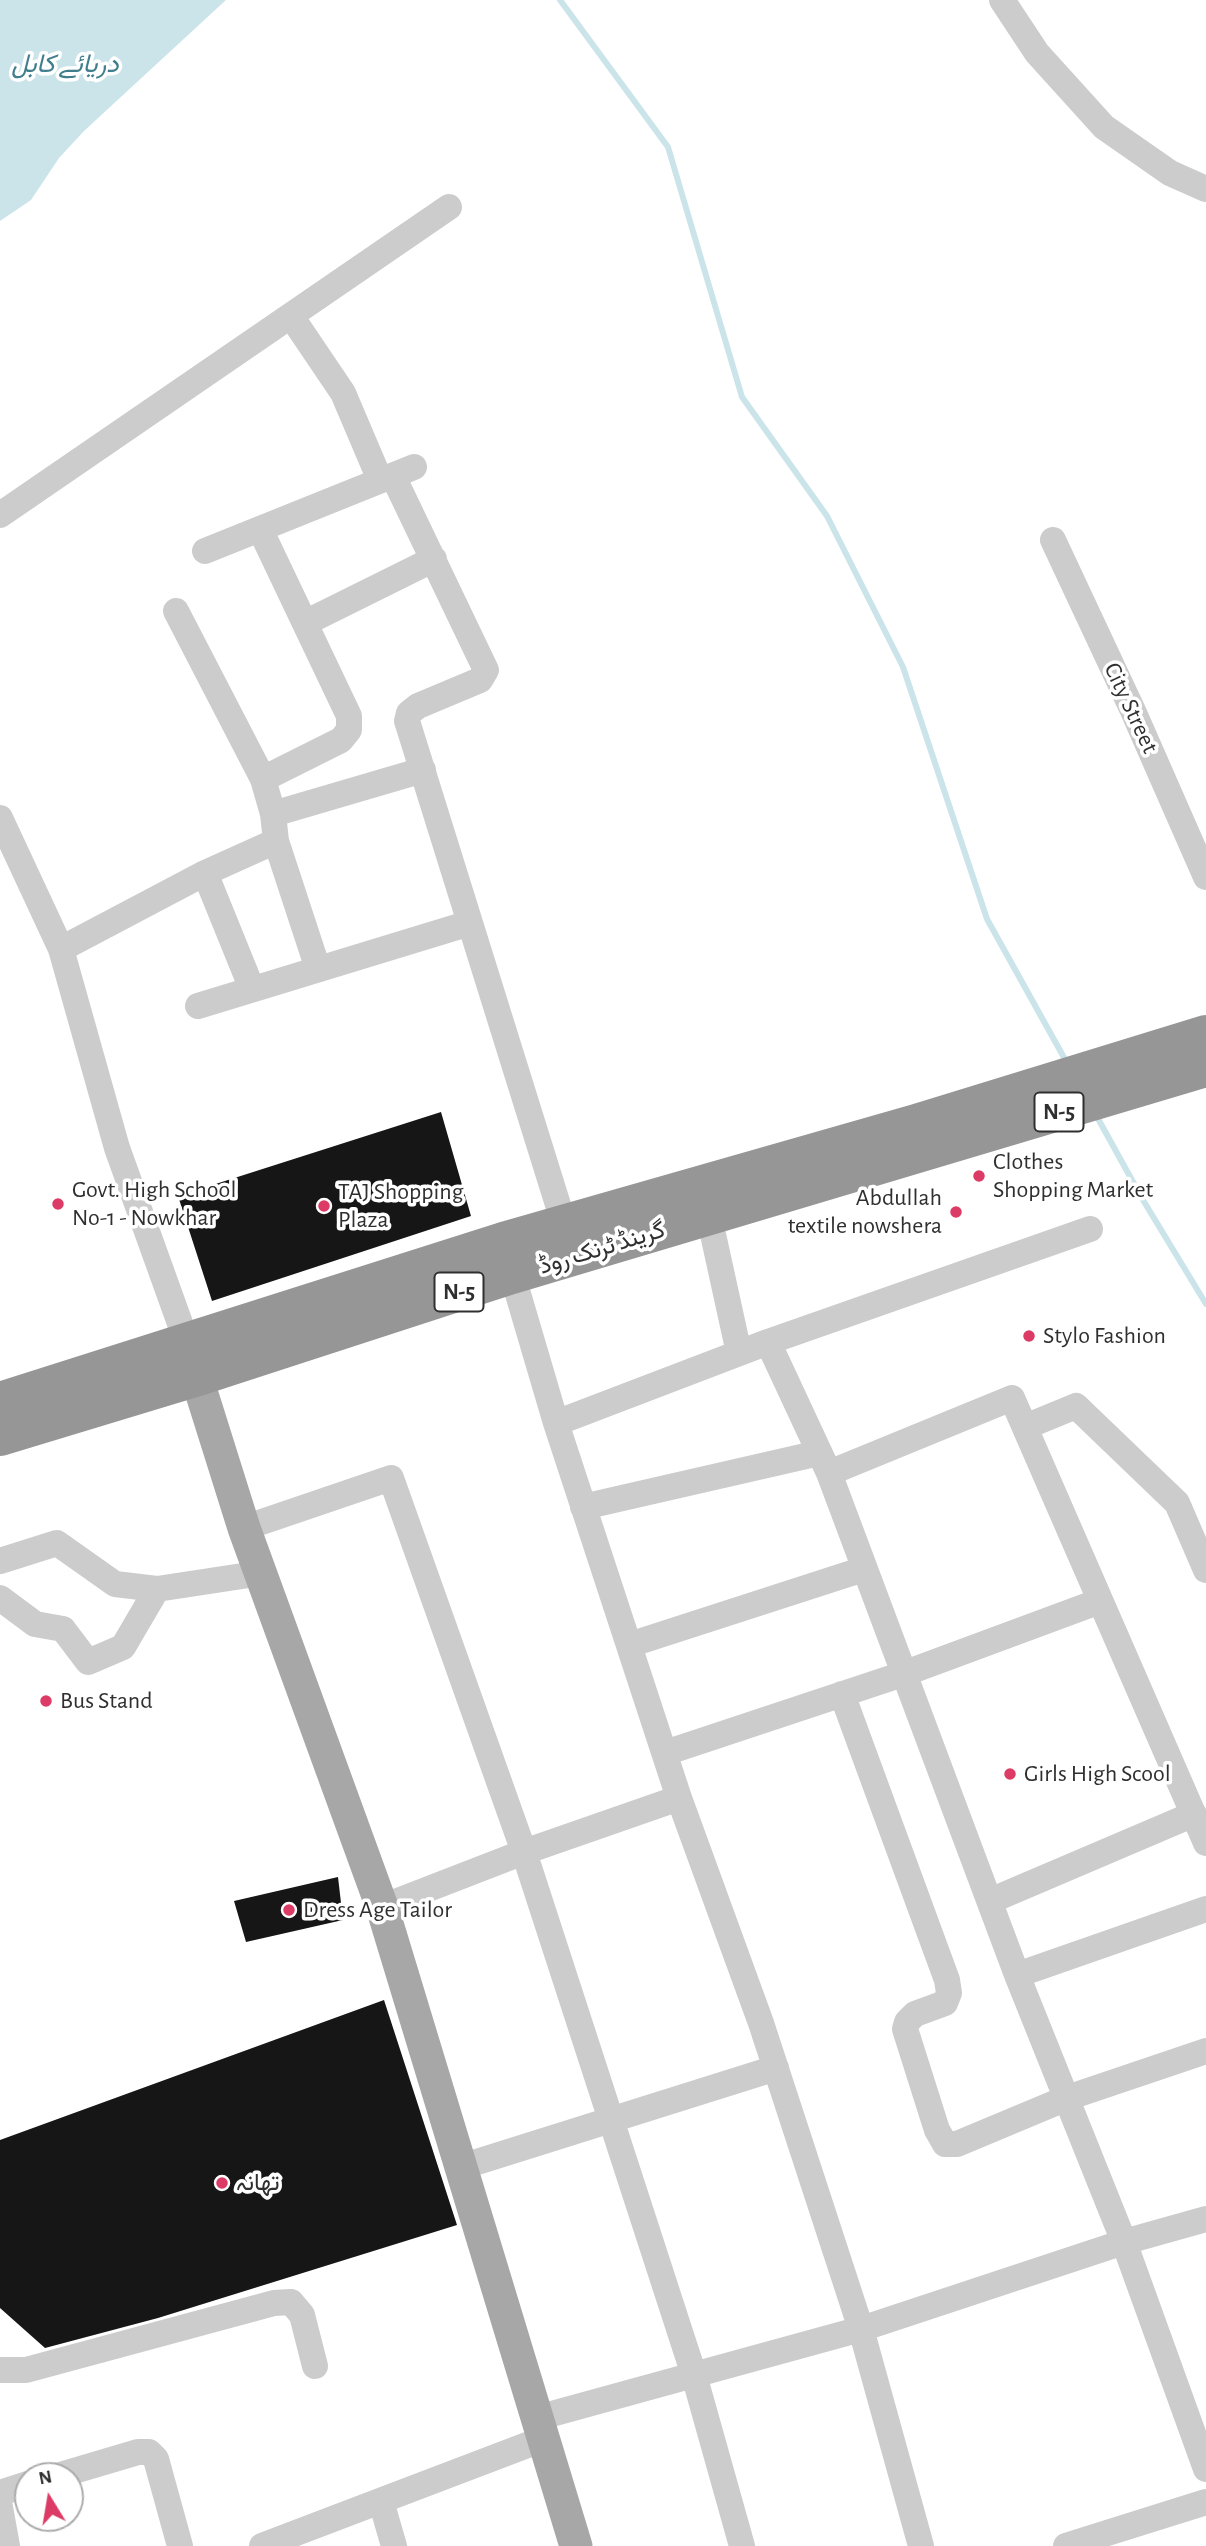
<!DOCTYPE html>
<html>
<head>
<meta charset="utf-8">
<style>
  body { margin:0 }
  #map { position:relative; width:1206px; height:2546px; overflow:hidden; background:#fff; font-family:"Alegreya Sans",sans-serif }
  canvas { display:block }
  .north { position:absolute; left:14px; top:2462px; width:70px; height:70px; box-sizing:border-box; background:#fff; border:2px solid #acacac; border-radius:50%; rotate:349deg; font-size:19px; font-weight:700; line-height:28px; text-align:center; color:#2f2f2f }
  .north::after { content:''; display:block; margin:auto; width:24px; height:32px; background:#dc3b65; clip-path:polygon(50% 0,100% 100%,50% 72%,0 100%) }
</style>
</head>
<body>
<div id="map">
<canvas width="1206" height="2546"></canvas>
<div class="north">N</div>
</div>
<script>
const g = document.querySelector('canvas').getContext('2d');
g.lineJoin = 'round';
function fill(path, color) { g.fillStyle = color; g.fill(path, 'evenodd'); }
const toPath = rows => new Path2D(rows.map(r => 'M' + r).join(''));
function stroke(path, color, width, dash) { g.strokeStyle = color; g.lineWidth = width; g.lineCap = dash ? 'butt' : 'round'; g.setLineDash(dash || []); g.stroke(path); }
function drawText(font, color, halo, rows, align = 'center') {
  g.font = font + ' "Alegreya Sans",Vazirmatn,sans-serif'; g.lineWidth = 7; g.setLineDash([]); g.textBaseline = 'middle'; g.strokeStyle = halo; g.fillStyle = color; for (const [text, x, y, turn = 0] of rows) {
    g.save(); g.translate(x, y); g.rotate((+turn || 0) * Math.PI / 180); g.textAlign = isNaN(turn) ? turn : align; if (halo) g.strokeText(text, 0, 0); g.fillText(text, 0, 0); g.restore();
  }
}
fill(toPath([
  [0,0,226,0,84,131,59,158,31,200,0,221]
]), '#cbe4ea');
stroke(toPath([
  [560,0,668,147,742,397,827,516,903,667,987,919,1067,1063],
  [1096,1115,1143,1200,1206,1304]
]), '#cbe4ea', 6);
fill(toPath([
  [441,1112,471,1216,212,1301,178,1196],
  [338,1877,343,1920,246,1942,234,1901],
  [384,2000,457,2225,158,2318,45,2348,0,2308,0,2140]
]), '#161616');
stroke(toPath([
  [1002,0,1037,53,1104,127,1170,173,1206,189],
  [291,316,343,393,380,480],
  [393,476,486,670,480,680,418,706,409,713,407,721,564,1224],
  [0,515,449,207],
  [260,529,349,716,349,730,341,740,263,779],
  [1053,540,1134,713,1206,877],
  [205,551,414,467],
  [176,611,263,779,273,814,276,841,318,969],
  [305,623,434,559],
  [273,814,423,770],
  [0,818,61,949,117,1148,186,1340],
  [205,873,252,989],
  [61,949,205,873,276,841],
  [198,1006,470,923],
  [709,1216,739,1353],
  [508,1260,556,1423,679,1798,761,2023,861,2329,921,2546],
  [768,1342,829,1473,1017,1975,1124,2242,1206,2469],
  [556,1423,768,1342,1090,1229],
  [1025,1427,1076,1406,1177,1503,1206,1570],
  [829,1473,1012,1398,1206,1843],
  [583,1507,819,1453],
  [244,1528,391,1478,524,1852,694,2375,742,2546],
  [0,1561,57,1543,115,1584,157,1589,262,1573],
  [0,1598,35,1624,63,1629,88,1662,123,1647,157,1589],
  [629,1645,864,1569],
  [842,1694,947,1980,949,1993,945,2003,915,2014,907,2022,905,2029,937,2130,945,2144,957,2144,1067,2098,1206,2051],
  [665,1753,903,1674,1100,1601],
  [990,1901,1194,1814],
  [382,1907,524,1852,679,1798],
  [1017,1975,1206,1909],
  [461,2167,776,2068],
  [0,2370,26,2370,274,2303,291,2302,302,2315,315,2366],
  [537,2418,861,2329,1124,2242,1206,2219],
  [57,2476,138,2452,149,2452,156,2459,180,2546],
  [0,2493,28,2484],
  [381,2501,394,2546],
  [0,2507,7,2546],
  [262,2546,543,2439],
  [1066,2546,1206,2502]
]), '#ccc', 26);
stroke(toPath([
  [189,1353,244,1528,382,1907,576,2546]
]), '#a7a7a7', 33);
stroke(toPath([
  [0,1401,503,1241,916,1123,1206,1034],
  [0,1437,198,1377,512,1275,1206,1068]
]), '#969696', 38);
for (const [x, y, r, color] of [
  [979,1176,7,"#dc3b65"],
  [58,1204,7,"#dc3b65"],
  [324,1206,7,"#dc3b65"],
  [956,1212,7,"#dc3b65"],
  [1029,1336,7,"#dc3b65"],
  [46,1701,7,"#dc3b65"],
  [1010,1774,7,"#dc3b65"],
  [289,1910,7,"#dc3b65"],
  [222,2183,7,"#dc3b65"]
]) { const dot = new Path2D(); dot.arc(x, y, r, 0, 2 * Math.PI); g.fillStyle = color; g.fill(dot); stroke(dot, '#fff', 2.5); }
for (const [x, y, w] of [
  [1059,1112,49],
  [459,1292,49]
]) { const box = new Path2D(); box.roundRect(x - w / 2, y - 19.5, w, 39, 5); g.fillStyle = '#fff'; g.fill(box); stroke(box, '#2f2f2f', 2); }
drawText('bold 23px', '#2f2f2f', null, [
  ["N-5",1059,1112],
  ["N-5",459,1292]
]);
drawText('24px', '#2f2f2f', '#fff', [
  ["City Street",1131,708,65],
  ["گرینڈ ٹرنک روڈ",602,1248,-17]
]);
drawText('24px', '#2f2f2f', '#fff', [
  ["Clothes",993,1162],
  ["Shopping Market",993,1190],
  ["Govt. High School",72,1190],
  ["No-1 - Nowkhar",72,1218],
  ["TAJ Shopping",338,1192],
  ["Plaza",338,1220],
  ["Abdullah",942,1198,"right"],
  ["textile nowshera",942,1226,"right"],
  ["Stylo Fashion",1043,1336],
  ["Bus Stand",60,1701],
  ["Girls High Scool",1024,1774],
  ["Dress Age Tailor",303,1910],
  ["تھانہ",236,2183]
], 'left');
drawText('italic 26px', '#417e8d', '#fff', [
  ["دریائے کابل",65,64]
]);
</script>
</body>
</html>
